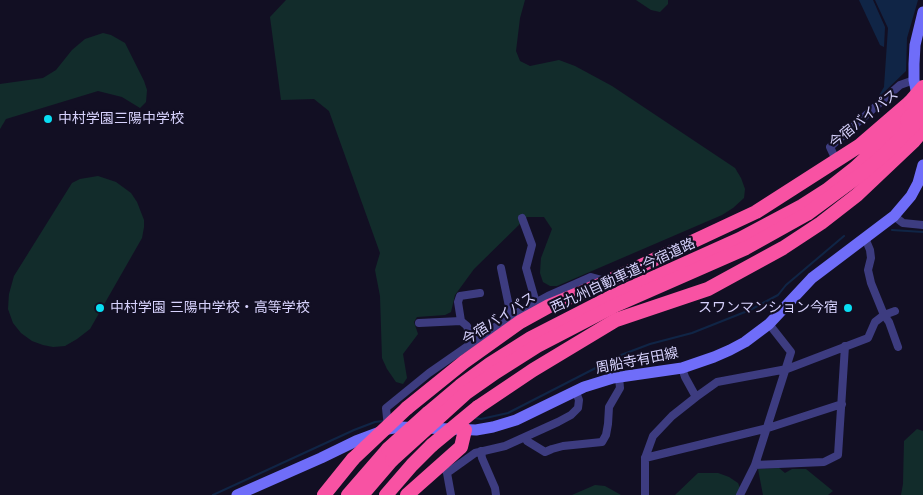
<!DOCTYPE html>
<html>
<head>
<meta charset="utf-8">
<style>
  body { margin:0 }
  canvas { display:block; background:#120f23 }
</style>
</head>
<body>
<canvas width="923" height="495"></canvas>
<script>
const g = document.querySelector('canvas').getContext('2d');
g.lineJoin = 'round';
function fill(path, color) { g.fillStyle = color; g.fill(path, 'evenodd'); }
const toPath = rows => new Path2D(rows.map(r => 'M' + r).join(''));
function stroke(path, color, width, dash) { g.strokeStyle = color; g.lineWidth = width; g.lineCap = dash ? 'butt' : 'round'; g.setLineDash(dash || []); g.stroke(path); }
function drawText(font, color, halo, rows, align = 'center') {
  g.font = font + ' "PT Sans","Noto Sans JP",sans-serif'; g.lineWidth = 4.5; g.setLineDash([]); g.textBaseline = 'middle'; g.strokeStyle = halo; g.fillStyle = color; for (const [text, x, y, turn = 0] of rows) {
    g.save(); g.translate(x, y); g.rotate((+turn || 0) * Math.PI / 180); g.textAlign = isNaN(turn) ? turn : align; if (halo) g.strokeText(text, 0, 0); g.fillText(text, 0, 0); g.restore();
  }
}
fill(toPath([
  [286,0,525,0,520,18,516,51,520,61,530,66,559,60,575,66,612,86,735,168,741,178,745,189,744,198,733,208,722,215,557,286,550,286,543,282,540,273,541,258,552,229,544,217,527,217,474,269,455,295,451,312,445,315,417,317,414,322,418,334,403,354,407,378,403,384,396,382,387,369,382,358,380,296,375,270,380,253,329,111,314,99,281,100,270,17],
  [636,0,668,0,668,4,660,12,651,10],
  [103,33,111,35,125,43,144,81,147,90,146,102,140,108,122,97,98,91,6,119,0,129,0,84,43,78,56,70,72,50,85,39],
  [98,176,116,182,131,193,137,202,144,220,144,227,142,238,90,329,77,339,65,346,53,347,43,345,32,341,21,333,13,323,8,309,9,294,14,276,72,183,80,179],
  [917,429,923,431,923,495,901,495,903,484,904,441],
  [779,468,785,473,792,469,806,469,833,491,828,495,763,495,758,469],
  [698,473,718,473,729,477,738,483,743,495,675,495],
  [595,485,605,486,621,495,572,495]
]), '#122c2b');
fill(toPath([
  [859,0,873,0,885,27,884,47,880,45],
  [875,0,918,0,907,38,906,71,877,99,884,87,888,28]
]), '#102546');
stroke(toPath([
  [892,230,923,232],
  [475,418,481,419,508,413,621,355,650,344,692,333,750,310,778,295,786,285,844,236],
  [213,495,354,430,375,422,383,421]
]), '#102546', 2);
stroke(toPath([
  [837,162,830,147,900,85,914,80],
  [894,216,903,223,923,225],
  [522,218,532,245,526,268,536,303],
  [501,268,511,316],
  [895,311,884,315,889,322,898,347],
  [461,321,458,302,460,296,480,293],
  [419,323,461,321,467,326,472,343],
  [682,368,685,377,696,397],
  [388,427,386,408,429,373,511,316,548,296,591,277,602,280,602,284],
  [525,437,527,441,545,452,552,449,563,446,602,442,606,435,608,424,609,407,620,388,619,377],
  [481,451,482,458,495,488,496,495],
  [645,458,768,428,842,404],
  [442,463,447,473,475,453,505,446,558,422,571,415,578,408,579,400,575,390],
  [755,465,824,462,838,455,845,346],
  [447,473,451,495],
  [645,495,645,458,653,436,672,416,696,397,717,382,787,369,868,338,875,322,884,315,871,283,868,270,871,258,870,250,865,238],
  [740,495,755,465,791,352,769,324]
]), '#3d3c80', 8);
stroke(toPath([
  [918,100,914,80,914,64,915,45,923,12],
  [237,495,321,458,356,441,388,429,400,427,476,430,493,427,516,420,584,387,613,378,682,368,714,357,730,350,745,342,769,324,812,278,894,216,911,196,918,183,923,165]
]), '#6f6df9', 11);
stroke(toPath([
  [478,407,533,370,616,320,708,289,783,248,821,223,857,195,913,142,923,130],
  [407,408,464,362,520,322,549,306,602,284,756,212,859,146,910,102],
  [428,413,460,386,490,364,531,338,611,297,740,239,802,206,827,190,855,168,906,120],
  [324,495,353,459],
  [348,495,388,449],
  [362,495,392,460],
  [386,495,412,465,432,445],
  [407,495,461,447,465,430]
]), '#f852a3', 14);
stroke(toPath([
  [910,102,923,87],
  [907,120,923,102],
  [432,445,478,407],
  [388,449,428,413],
  [353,459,407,408],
  [392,460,466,393,496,372,537,346,616,305,746,248,807,214,860,175,886,153,923,115]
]), '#f852a3', 14);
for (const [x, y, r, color] of [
  [48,119,5,"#09ddf2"],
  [100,308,5,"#09ddf2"],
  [848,308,5,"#09ddf2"]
]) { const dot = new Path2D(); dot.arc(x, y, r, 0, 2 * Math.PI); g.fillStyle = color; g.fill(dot); stroke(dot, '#120f23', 2); }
drawText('14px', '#d7d2fd', '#120f23', [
  ["中村学園三陽中学校",58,119],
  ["中村学園 三陽中学校・高等学校",110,308],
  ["スワンマンション今宿",838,308,"right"]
], 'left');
drawText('14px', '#d7d2fd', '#120f23', [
  ["今宿バイパス",864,119,-39],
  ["西九州自動車道;今宿道路",623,276,-25],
  ["今宿バイパス",499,319,-33],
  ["周船寺有田線",637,361,-11]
]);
</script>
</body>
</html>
